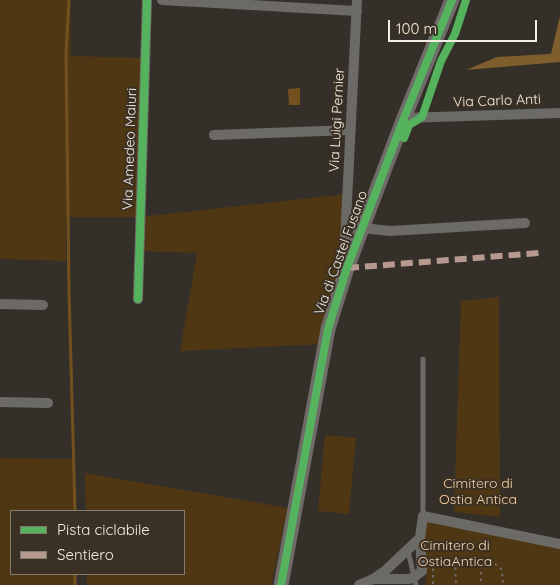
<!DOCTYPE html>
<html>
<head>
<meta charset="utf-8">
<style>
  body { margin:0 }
  #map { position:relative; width:560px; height:585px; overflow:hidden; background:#352f29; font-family:Quicksand,sans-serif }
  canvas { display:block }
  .legend { position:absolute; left:10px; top:510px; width:175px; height:65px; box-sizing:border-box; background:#3a3024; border:1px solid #847c71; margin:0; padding:6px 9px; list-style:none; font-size:15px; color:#f4ede5 }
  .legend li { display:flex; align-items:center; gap:10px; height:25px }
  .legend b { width:25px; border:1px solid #847c71 }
  .scale { position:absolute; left:388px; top:20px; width:149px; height:22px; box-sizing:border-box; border:2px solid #f4ede5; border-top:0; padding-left:6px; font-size:15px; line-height:18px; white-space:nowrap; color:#f4ede5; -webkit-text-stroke:4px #3a3024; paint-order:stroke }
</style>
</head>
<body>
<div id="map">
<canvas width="560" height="585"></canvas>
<ul class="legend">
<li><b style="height:6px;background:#56b35d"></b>Pista ciclabile</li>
<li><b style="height:6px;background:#b69a8f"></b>Sentiero</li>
</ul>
<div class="scale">100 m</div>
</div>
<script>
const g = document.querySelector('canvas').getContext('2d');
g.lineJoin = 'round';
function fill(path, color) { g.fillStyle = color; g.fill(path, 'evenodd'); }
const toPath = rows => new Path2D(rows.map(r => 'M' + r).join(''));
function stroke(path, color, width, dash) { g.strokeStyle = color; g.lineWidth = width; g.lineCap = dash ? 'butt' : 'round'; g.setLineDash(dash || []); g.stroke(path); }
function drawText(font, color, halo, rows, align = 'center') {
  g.font = font + ' Quicksand,sans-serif'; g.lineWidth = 4; g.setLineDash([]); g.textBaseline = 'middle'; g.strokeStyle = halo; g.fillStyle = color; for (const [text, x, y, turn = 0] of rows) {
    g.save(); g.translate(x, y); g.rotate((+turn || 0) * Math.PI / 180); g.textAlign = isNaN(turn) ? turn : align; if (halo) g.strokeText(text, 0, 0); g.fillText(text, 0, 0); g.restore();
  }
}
fill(toPath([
  [0,0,70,0,71,56,145,58,140,217,347,194,347,268,325,344,180,351,197,253,139,251,140,217,66,217,66,261,0,259],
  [499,297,500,517,454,512,461,301],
  [325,435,356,438,349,514,318,511],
  [0,458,74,459,74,511,11,511,11,574,75,574,75,585,0,585],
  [85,473,288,508,271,585,87,585,87,574,184,574,184,511,86,511],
  [423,516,560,547,560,585,426,585]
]), '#4f3714');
fill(toPath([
  [560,16,560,62,466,70,497,57,551,54]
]), '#7f5e2e');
fill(toPath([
  [300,88,300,105,289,105,288,89]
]), '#73511e');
stroke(toPath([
  [69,0,66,52,69,292,75,511],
  [75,574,75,585]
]), '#73511e', 3);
stroke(toPath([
  [481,559,481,585],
  [455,561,456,585],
  [432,562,490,559,502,570,503,585],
  [433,562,433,585]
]), '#6c6965', 2, [2.5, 4]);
stroke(toPath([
  [423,516,423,359],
  [408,551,416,585]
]), '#6b6a67', 5);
stroke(toPath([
  [162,0,357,11],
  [404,118,560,113],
  [214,135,351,130],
  [363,228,390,231,525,223],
  [347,264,345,242,357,0],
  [138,299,147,0],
  [0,304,43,305],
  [0,402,48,403],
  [373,579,408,579,413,578,422,571,420,538,423,516,560,544],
  [359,585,373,579,386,570,420,538]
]), '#6b6a67', 10);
stroke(toPath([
  [281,585,328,329,347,268,404,118,452,0]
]), '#6e6b68', 15);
stroke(toPath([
  [347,268,539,253]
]), '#b69a8f', 6, [12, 6]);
stroke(toPath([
  [404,138,409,125,422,117,441,61,455,34,466,0],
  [138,299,147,0],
  [281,585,328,329,347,268,404,118,452,0]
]), '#56b35d', 8);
drawText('14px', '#f4ede5', '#3a3024', [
  ["Via Carlo Anti",497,101,-2],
  ["Via Luigi Pernier",337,120,-87],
  ["Via Amedeo Maiuri",130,149,-88],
  ["Via di Castel Fusano",341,253,-70]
]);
drawText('14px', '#f6d4a8', '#3a3024', [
  ["Cimitero di",478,484],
  ["Ostia Antica",478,500],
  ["Cimitero di",455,546],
  ["OstiaAntica",455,562]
]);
</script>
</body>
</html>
